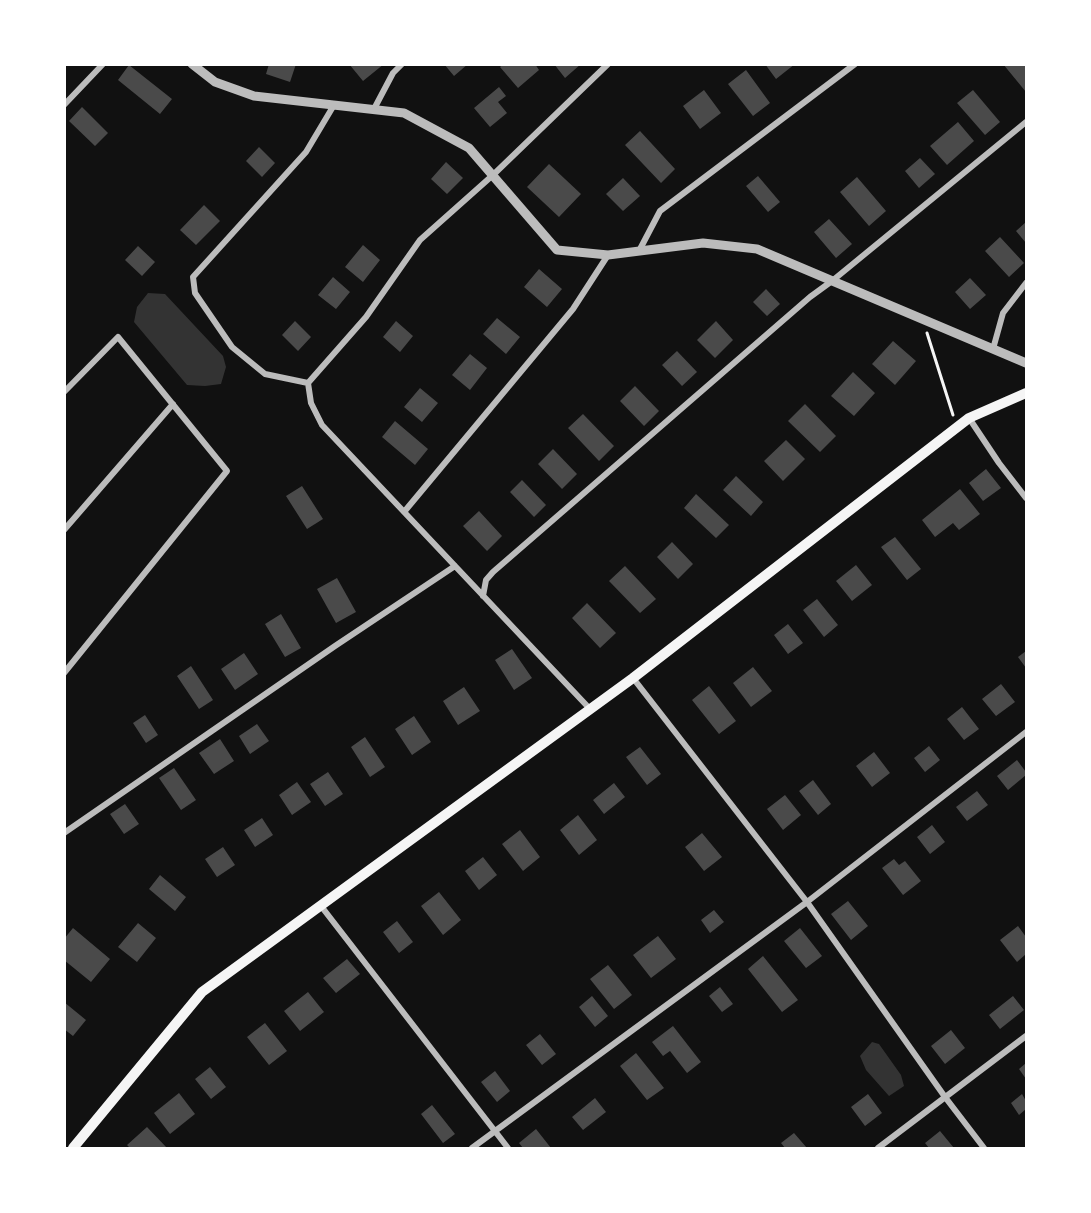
<!DOCTYPE html>
<html>
<head>
<meta charset="utf-8">
<style>
  body { margin:0 }
  #map { position:relative; width:1091px; height:1213px; overflow:hidden; background:#111; font-family:Mulish,sans-serif }
  canvas { display:block }
  .frame { position:absolute; inset:0; border:66px solid #fff; pointer-events:none }
</style>
</head>
<body>
<div id="map">
<canvas width="1091" height="1213"></canvas>
<div class="frame"></div>
</div>
<script>
const g = document.querySelector('canvas').getContext('2d');
g.lineJoin = 'round';
function fill(path, color) { g.fillStyle = color; g.fill(path, 'evenodd'); }
const toPath = rows => new Path2D(rows.map(r => 'M' + r).join(''));
function stroke(path, color, width, dash) { g.strokeStyle = color; g.lineWidth = width; g.lineCap = dash ? 'butt' : 'round'; g.setLineDash(dash || []); g.stroke(path); }
fill(toPath([
  [148,293,165,294,223,356,226,367,221,384,205,386,187,385,134,322,137,307],
  [872,1042,879,1044,901,1075,904,1086,889,1096,866,1070,860,1056]
]), '#333');
fill(toPath([
  [269,64,296,64,290,82,266,74],
  [349,64,384,64,363,81],
  [444,64,468,64,454,76],
  [503,64,535,64,539,70,518,88,500,67],
  [554,64,581,64,565,78],
  [765,64,795,64,776,79],
  [1003,64,1026,64,1026,92],
  [129,65,172,99,160,114,118,80],
  [746,70,770,103,753,116,728,84],
  [499,87,506,96,498,102,507,113,490,127,474,108],
  [704,90,721,113,700,129,683,106],
  [973,90,1000,122,985,135,957,103],
  [82,107,108,133,95,146,69,121],
  [958,122,974,141,947,165,930,146],
  [640,131,675,169,661,183,625,145],
  [259,147,275,163,262,177,246,161],
  [920,158,935,174,919,188,905,171],
  [446,162,463,178,447,194,431,179],
  [549,164,581,194,559,217,527,187],
  [758,176,780,202,768,212,746,186],
  [857,177,886,211,869,226,840,192],
  [623,178,640,196,623,211,606,194],
  [204,205,220,221,196,245,180,230],
  [829,219,852,244,836,258,814,232],
  [1026,222,1026,243,1016,231],
  [1000,237,1024,263,1009,277,985,251],
  [363,245,380,260,363,282,345,267],
  [138,246,155,262,142,276,125,260],
  [539,269,562,289,547,307,524,287],
  [333,277,350,292,336,309,318,295],
  [970,278,986,295,970,309,955,292],
  [766,289,780,304,767,316,753,302],
  [497,318,520,337,506,354,483,334],
  [295,321,311,337,298,351,282,335],
  [396,321,413,336,400,352,383,337],
  [716,321,733,340,715,358,697,340],
  [893,341,916,361,895,385,872,364],
  [677,351,697,372,682,386,662,365],
  [470,354,487,368,470,390,452,375],
  [853,372,875,393,854,416,831,396],
  [635,386,659,411,644,426,620,401],
  [420,388,438,403,422,422,404,407],
  [805,404,836,436,820,452,788,421],
  [583,414,614,446,599,461,568,428],
  [395,421,428,449,415,465,382,437],
  [786,440,805,459,783,481,764,461],
  [553,449,577,474,562,489,538,464],
  [986,469,1001,488,983,501,969,483],
  [736,476,763,502,751,516,723,490],
  [522,480,546,505,534,517,510,492],
  [302,486,323,519,307,529,286,496],
  [960,489,980,514,959,530,953,523,935,537,922,520],
  [696,494,729,525,716,538,684,508],
  [479,511,502,536,487,551,463,526],
  [895,537,921,569,907,580,881,547],
  [672,542,693,564,678,579,657,557],
  [856,565,872,585,852,601,836,581],
  [625,566,656,599,640,613,609,581],
  [337,578,356,612,336,623,317,589],
  [817,599,838,625,824,637,803,610],
  [587,603,616,633,600,648,572,618],
  [281,614,301,648,285,657,265,624],
  [788,624,803,643,788,654,774,635],
  [512,649,532,678,514,690,495,660],
  [1026,651,1026,668,1018,657],
  [244,653,258,674,235,690,221,669],
  [191,666,213,700,199,709,177,676],
  [753,667,772,691,751,707,733,683],
  [1001,684,1015,702,996,716,982,699],
  [709,686,736,721,719,734,692,700],
  [464,687,480,711,458,725,443,701],
  [962,707,979,729,964,740,947,719],
  [145,715,158,735,146,743,133,723],
  [414,716,431,742,412,755,395,729],
  [257,724,269,741,250,754,239,736],
  [365,737,385,767,370,777,351,747],
  [220,739,234,761,214,774,199,753],
  [929,746,940,760,925,772,914,758],
  [640,747,661,774,647,785,626,757],
  [874,752,890,773,872,787,856,766],
  [1017,760,1026,772,1026,775,1008,790,997,776],
  [174,768,196,800,181,810,159,778],
  [328,772,343,794,325,806,310,784],
  [813,780,831,804,818,815,799,791],
  [297,782,311,802,292,815,279,795],
  [614,783,625,797,604,814,593,800],
  [977,791,988,805,967,821,956,807],
  [785,795,801,815,783,830,767,809],
  [125,804,139,824,124,834,110,814],
  [578,815,597,840,579,855,560,830],
  [262,818,273,835,255,847,244,830],
  [932,825,945,842,930,854,917,837],
  [520,830,540,857,523,871,502,844],
  [702,833,722,857,704,871,685,847],
  [223,847,235,865,217,877,205,859],
  [483,857,497,875,479,890,465,871],
  [894,859,899,865,905,861,921,881,903,895,882,868],
  [160,875,186,897,175,911,149,889],
  [439,892,461,920,443,935,421,906],
  [848,901,868,926,851,940,831,914],
  [714,910,724,922,710,933,701,920],
  [397,921,413,942,399,953,383,932],
  [138,923,156,938,137,962,118,947],
  [1018,926,1026,937,1026,954,1017,962,1000,940],
  [73,928,110,959,91,982,64,960,64,939],
  [800,928,822,956,806,968,784,941],
  [658,936,676,959,651,978,633,955],
  [763,956,798,1000,782,1012,748,969],
  [347,959,360,974,336,993,323,978],
  [608,965,632,995,614,1009,590,979],
  [720,987,733,1004,722,1012,709,996],
  [308,992,324,1012,300,1031,284,1011],
  [592,996,608,1016,595,1027,579,1007],
  [1013,996,1024,1010,1000,1029,989,1015],
  [64,1002,86,1020,73,1036,64,1029],
  [265,1023,287,1051,269,1065,247,1037],
  [673,1026,701,1062,687,1073,670,1051,663,1056,652,1042],
  [951,1030,965,1048,945,1064,931,1046],
  [540,1034,556,1054,542,1065,526,1045],
  [636,1053,664,1088,647,1100,620,1066],
  [1026,1063,1026,1079,1019,1069],
  [210,1067,226,1087,211,1099,195,1079],
  [495,1071,510,1091,497,1102,481,1082],
  [179,1093,195,1114,170,1134,154,1113],
  [868,1094,882,1113,865,1126,851,1107],
  [1022,1094,1026,1101,1026,1109,1019,1115,1011,1103],
  [595,1098,606,1112,583,1130,572,1117],
  [432,1105,455,1134,443,1143,421,1114],
  [147,1127,167,1148,130,1148,127,1145],
  [536,1129,551,1148,523,1148,519,1143],
  [940,1131,954,1148,929,1148,925,1143],
  [794,1133,807,1148,785,1148,781,1143]
]), '#4a4a4a');
stroke(toPath([
  [927,333,953,415]
]), '#f5f5f5', 3);
stroke(toPath([
  [64,105,103,64],
  [374,109,393,73,402,64],
  [639,251,660,211,855,64],
  [993,349,1003,313,1026,283],
  [308,383,366,317,420,240,493,175,608,64],
  [308,383,311,403,322,425,590,709],
  [308,383,265,374,232,347,195,293,193,277,306,152,334,105],
  [64,392,118,337,227,471,64,673],
  [969,418,999,463,1026,498],
  [404,512,573,309,608,255],
  [64,530,173,404],
  [483,596,486,580,493,572,810,297,832,281,1026,122],
  [633,678,807,902,945,1097,984,1148],
  [64,833,335,646,455,566],
  [321,906,508,1148],
  [472,1148,807,902,1026,732],
  [878,1148,1026,1036]
]), '#bcbcbc', 6);
stroke(toPath([
  [192,64,215,82,254,96,404,113,469,148,557,250,608,255,703,243,757,249,1026,363]
]), '#bcbcbc', 9);
stroke(toPath([
  [73,1148,202,992,633,678,969,418,1026,393]
]), '#f5f5f5', 10);
</script>
</body>
</html>
